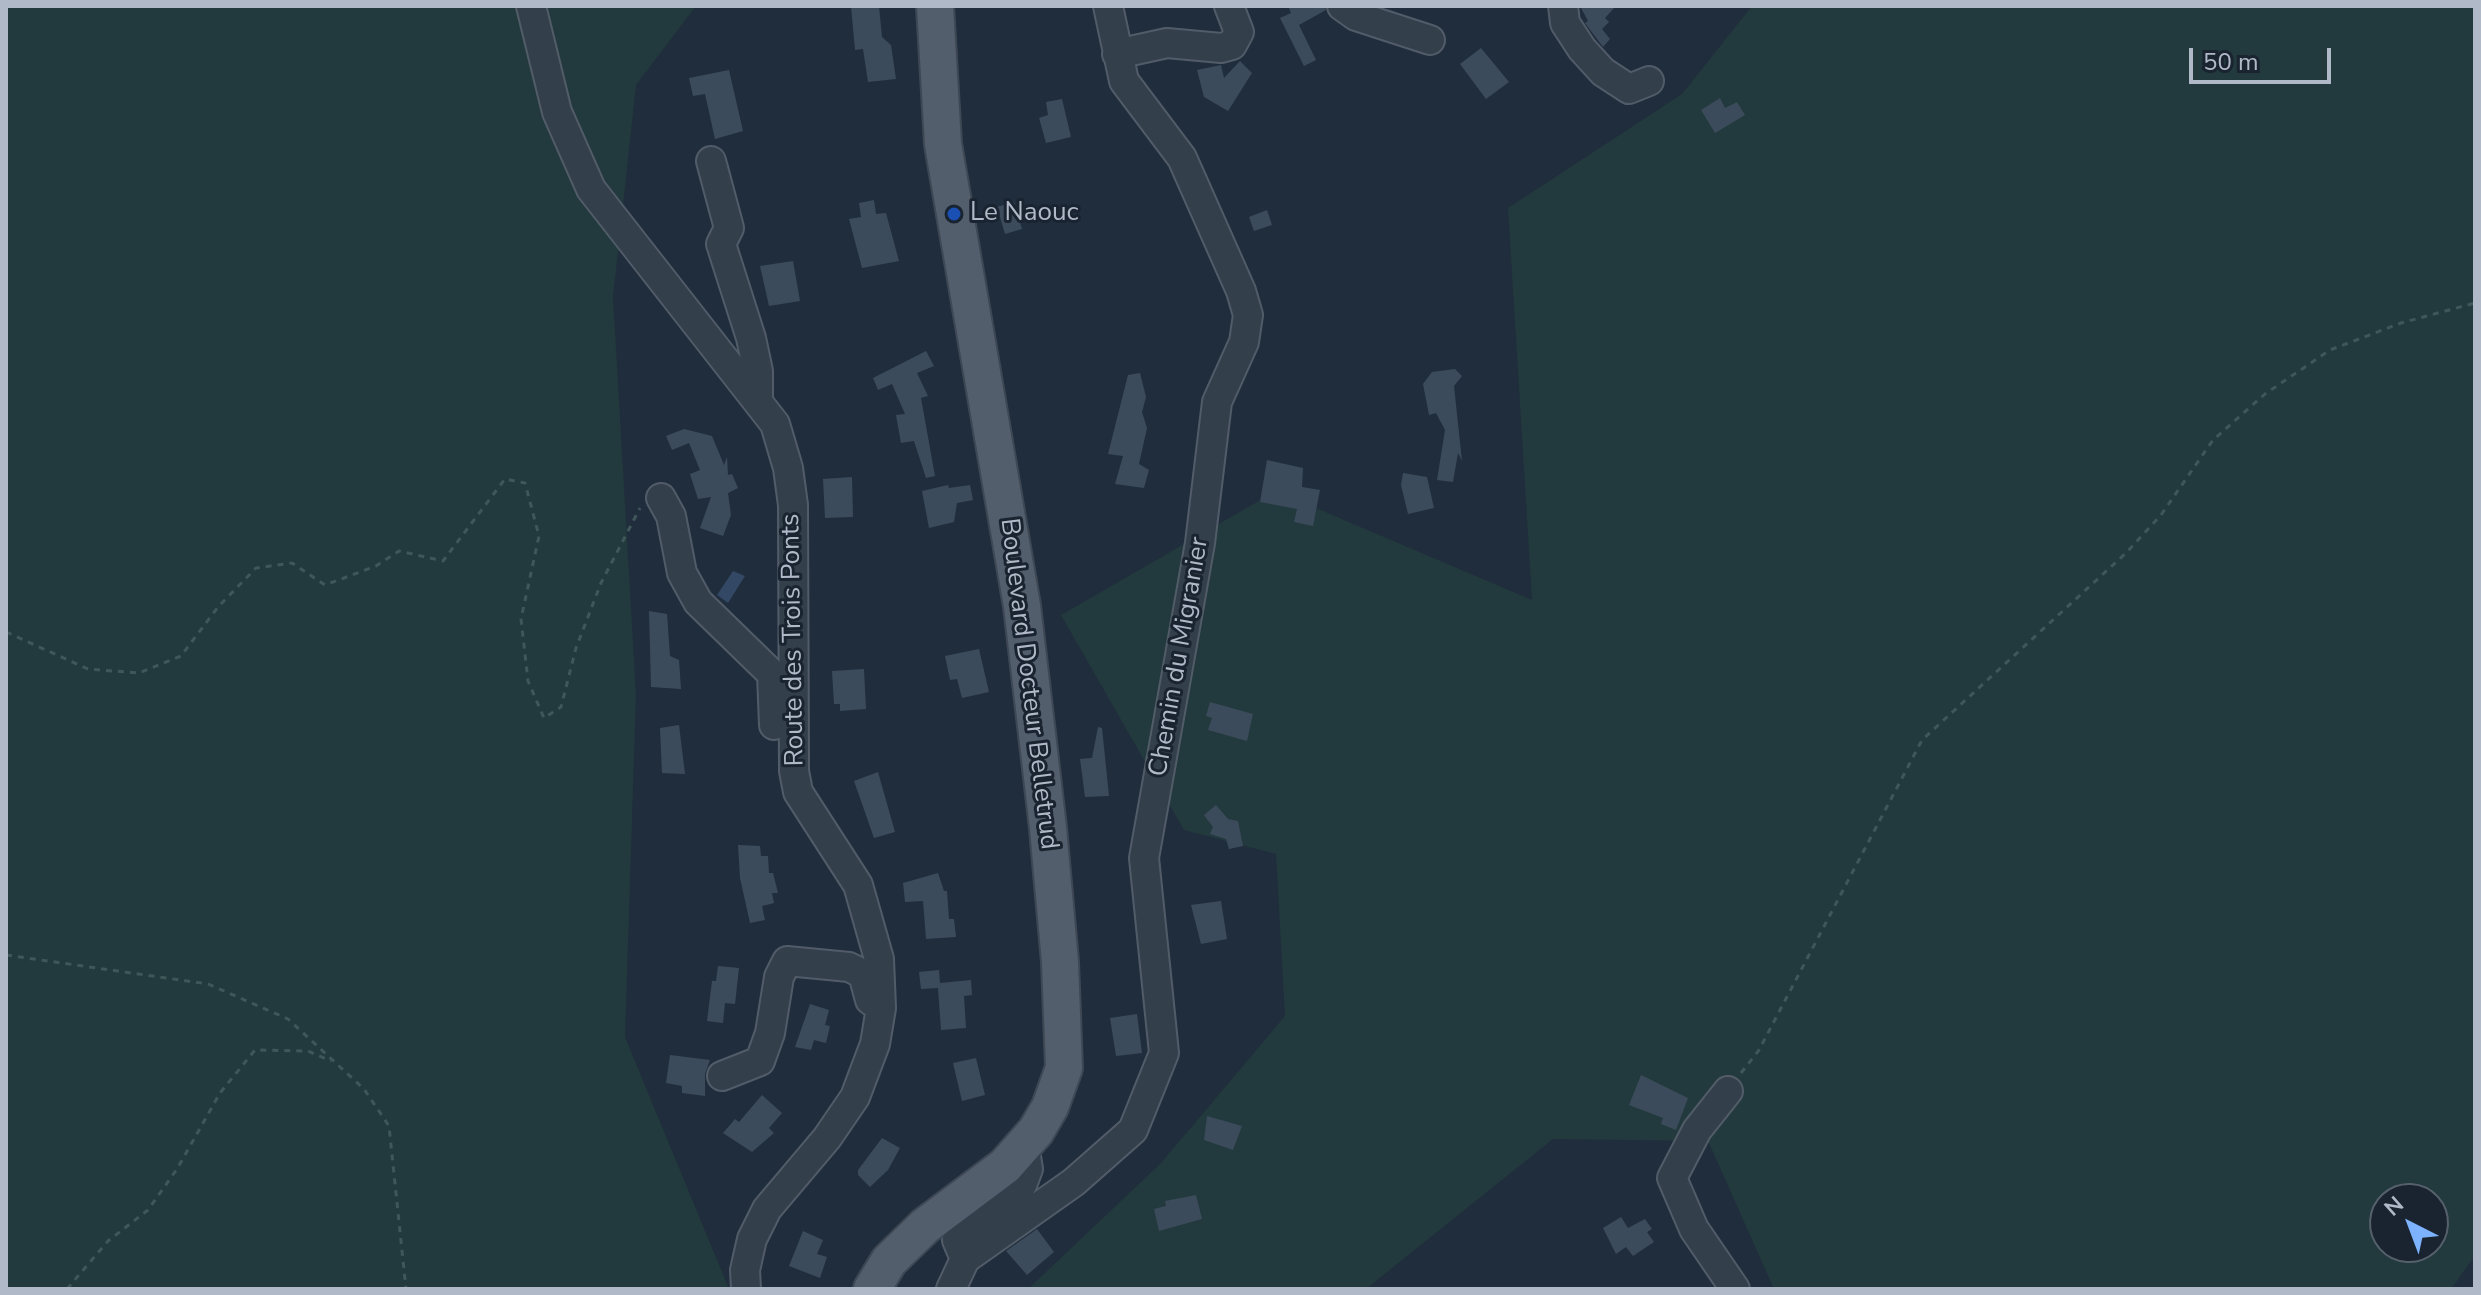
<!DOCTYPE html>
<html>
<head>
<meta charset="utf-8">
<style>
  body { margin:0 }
  #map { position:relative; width:2481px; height:1295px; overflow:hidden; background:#202d3c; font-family:"Nunito Sans",sans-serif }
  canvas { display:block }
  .frame { position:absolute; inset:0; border:8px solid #afb9c8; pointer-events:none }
  .north { position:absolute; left:2369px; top:1183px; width:80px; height:80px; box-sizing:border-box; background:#1a2430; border:2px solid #56606d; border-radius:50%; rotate:318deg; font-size:22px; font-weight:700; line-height:32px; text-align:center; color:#afb9c8 }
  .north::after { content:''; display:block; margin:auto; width:28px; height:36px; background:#7db2ff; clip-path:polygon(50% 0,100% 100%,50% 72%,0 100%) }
  .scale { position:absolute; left:2189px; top:48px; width:142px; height:36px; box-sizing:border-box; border:4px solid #afb9c8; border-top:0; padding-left:10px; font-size:24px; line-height:28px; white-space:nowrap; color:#afb9c8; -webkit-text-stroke:6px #1a2430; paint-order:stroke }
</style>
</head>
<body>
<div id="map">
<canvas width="2481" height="1295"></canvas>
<div class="frame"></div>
<div class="north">N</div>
<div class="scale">50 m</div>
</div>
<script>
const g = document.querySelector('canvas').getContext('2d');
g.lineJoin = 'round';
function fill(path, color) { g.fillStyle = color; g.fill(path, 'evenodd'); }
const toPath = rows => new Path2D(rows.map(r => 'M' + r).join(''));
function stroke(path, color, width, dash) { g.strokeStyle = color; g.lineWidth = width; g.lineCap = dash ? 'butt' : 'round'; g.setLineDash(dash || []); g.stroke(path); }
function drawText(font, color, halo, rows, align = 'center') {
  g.font = font + ' "Nunito Sans",sans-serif'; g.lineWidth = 6; g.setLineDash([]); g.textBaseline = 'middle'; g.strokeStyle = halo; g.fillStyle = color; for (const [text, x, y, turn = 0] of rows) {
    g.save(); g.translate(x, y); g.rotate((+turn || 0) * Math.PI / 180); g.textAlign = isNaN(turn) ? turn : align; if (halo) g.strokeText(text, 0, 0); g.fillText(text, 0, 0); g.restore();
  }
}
fill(toPath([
  [6,6,696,6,636,85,613,297,636,695,625,1037,729,1289,6,1289],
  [1752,6,2475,6,2475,1256,2451,1289,1774,1289,1708,1141,1553,1139,1366,1289,1028,1289,1161,1163,1285,1016,1276,854,1184,830,1061,615,1276,491,1532,600,1508,208,1682,94],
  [2385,1199,2433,1199,2433,1247,2385,1247]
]), '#223a3d');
fill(toPath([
  [733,571,745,576,728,603,717,595]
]), '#334864');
fill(toPath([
  [851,6,879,6,882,37,891,45,896,79,868,82,863,49,855,50],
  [1288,6,1325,6,1326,10,1299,25,1316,60,1304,66,1280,18,1291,13],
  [1580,6,1616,6,1605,18,1609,22,1602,29,1610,39,1603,47,1585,23,1588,21],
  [1481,48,1509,82,1486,99,1460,64],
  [1240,61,1252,73,1228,111,1204,97,1197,70,1221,65,1224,78],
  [729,70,743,131,715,139,705,94,693,96,689,78],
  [1720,98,1725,108,1737,102,1745,115,1715,133,1701,110],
  [1062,99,1071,137,1046,143,1039,118,1048,115,1046,102],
  [874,200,876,214,886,213,899,261,862,268,849,219,861,217,859,203],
  [1014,202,1022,229,1005,234,997,207],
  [1267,210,1272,225,1254,231,1249,217],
  [793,261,800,301,769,306,760,266],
  [926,351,934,366,917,373,928,396,921,398,935,476,926,478,914,441,901,443,896,415,905,414,892,384,878,390,873,378],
  [1455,369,1462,376,1454,386,1462,461,1458,453,1453,482,1437,480,1445,430,1436,413,1429,415,1423,384,1432,372],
  [1140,373,1146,397,1142,412,1147,428,1139,464,1149,470,1144,488,1115,484,1123,456,1108,454,1128,375],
  [684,429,712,436,724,465,727,457,728,475,732,474,738,488,728,493,731,515,723,536,700,528,711,497,698,499,690,474,700,470,689,443,672,450,666,436],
  [1267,460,1303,468,1302,487,1320,490,1313,526,1294,522,1297,509,1260,502],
  [1403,473,1427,477,1434,508,1408,514,1401,485],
  [852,477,853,517,825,518,823,479],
  [948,485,949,488,970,485,973,500,957,503,954,522,929,528,922,491],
  [649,611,667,614,670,656,679,660,681,689,651,687],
  [979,649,989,692,962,698,957,679,950,680,945,656],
  [864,669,866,709,840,711,840,704,834,704,832,671],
  [1210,702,1253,714,1247,741,1208,730,1212,718,1206,716],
  [679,725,685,774,662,773,660,728],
  [1098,727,1102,728,1109,796,1085,797,1080,759,1092,758],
  [878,772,895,832,874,838,854,781],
  [1216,805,1228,819,1238,821,1243,846,1229,849,1226,839,1210,834,1213,827,1204,815],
  [738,845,760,846,761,856,768,856,769,873,773,873,778,893,772,893,774,903,762,906,765,920,750,923,740,878],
  [938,873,944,891,947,891,949,919,954,919,956,937,926,939,923,901,905,902,903,883],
  [1221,901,1227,939,1201,944,1191,905],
  [718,966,739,968,735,1004,725,1003,723,1023,707,1021,712,981,716,981],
  [939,970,940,983,971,980,972,995,964,996,966,1028,941,1030,938,988,921,989,919,972],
  [810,1004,829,1010,825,1025,830,1026,826,1043,814,1040,811,1050,795,1047],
  [1137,1014,1142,1053,1116,1056,1110,1018],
  [670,1055,710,1060,705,1074,705,1096,682,1093,682,1086,666,1083],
  [976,1058,985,1095,962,1101,953,1063],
  [1641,1075,1688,1098,1676,1130,1661,1124,1663,1118,1629,1105],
  [762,1095,782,1113,769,1128,774,1133,752,1152,723,1133,735,1119,739,1122],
  [1207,1116,1242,1126,1233,1150,1204,1140],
  [882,1138,900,1148,888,1170,870,1187,858,1175,858,1170],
  [1196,1195,1202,1219,1159,1231,1154,1209,1166,1206,1165,1201],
  [1621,1217,1628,1228,1645,1219,1652,1229,1647,1232,1654,1242,1633,1256,1626,1247,1616,1254,1603,1228],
  [1037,1229,1054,1252,1027,1275,1006,1251],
  [803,1231,823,1240,817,1254,827,1257,820,1278,789,1266]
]), '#3c4b5b');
const minor = toPath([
  [531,6,557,112,591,189,775,424,788,468,793,505,794,771,798,792,858,885,879,959,881,1008,875,1044,855,1097,827,1138,767,1209,752,1239,745,1270,746,1289],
  [1342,6,1356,16,1430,40],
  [1563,6,1565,23,1582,49,1603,72,1629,89,1649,81],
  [1117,54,1167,43,1221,48,1232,45,1239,32,1229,6],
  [711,161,729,228,721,244,751,338,758,371,758,399],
  [661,498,671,516,682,573,698,602,772,674,774,725],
  [722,1076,760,1061,770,1033,779,977,787,961,849,967,863,974,870,1000,877,1005],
  [1728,1091,1697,1130,1672,1178,1694,1229,1735,1289],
  [965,1259,1074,1182,1133,1130,1164,1053,1144,858,1200,543,1217,402,1244,342,1248,315,1241,291,1182,158,1124,81,1108,6],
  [951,1289,965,1259,957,1240,965,1225,1022,1185,1028,1169,1024,1144]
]);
const major = toPath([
  [872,1289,889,1261,925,1226,1005,1166,1036,1131,1050,1107,1064,1068,1060,962,1048,828,1022,606,943,144,935,6]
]);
stroke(minor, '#525c69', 32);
stroke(major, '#3e4855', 40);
stroke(toPath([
  [6,632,88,669,139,673,181,656,218,607,256,568,292,563,325,585,376,566,399,551,443,561,505,479,525,483,539,536,521,619,528,681,544,718,561,707,576,648,601,583,640,508],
  [6,955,208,984,288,1019,364,1089,389,1126,406,1289],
  [1741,1073,1759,1050,1922,740,2126,553,2161,515,2213,440,2265,394,2330,350,2401,323,2475,303],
  [67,1289,108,1241,148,1210,177,1169,220,1093,255,1050,308,1051,331,1061]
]), '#40575a', 3, [6, 6]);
stroke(minor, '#343f4c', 28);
stroke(major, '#525e6c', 36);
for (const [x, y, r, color] of [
  [954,214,8,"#1a4fb4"]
]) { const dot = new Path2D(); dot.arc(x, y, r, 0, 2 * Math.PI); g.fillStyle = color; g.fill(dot); stroke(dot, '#1a2430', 3); }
drawText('26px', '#afb9c8', '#1a2430', [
  ["Le Naouc",970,214]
], 'left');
drawText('26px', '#afb9c8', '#1a2430', [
  ["Route des Trois Ponts",794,640,-91],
  ["Chemin du Migranier",1180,657,-80],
  ["Boulevard Docteur Belletrud",1028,684,83]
]);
</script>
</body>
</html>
